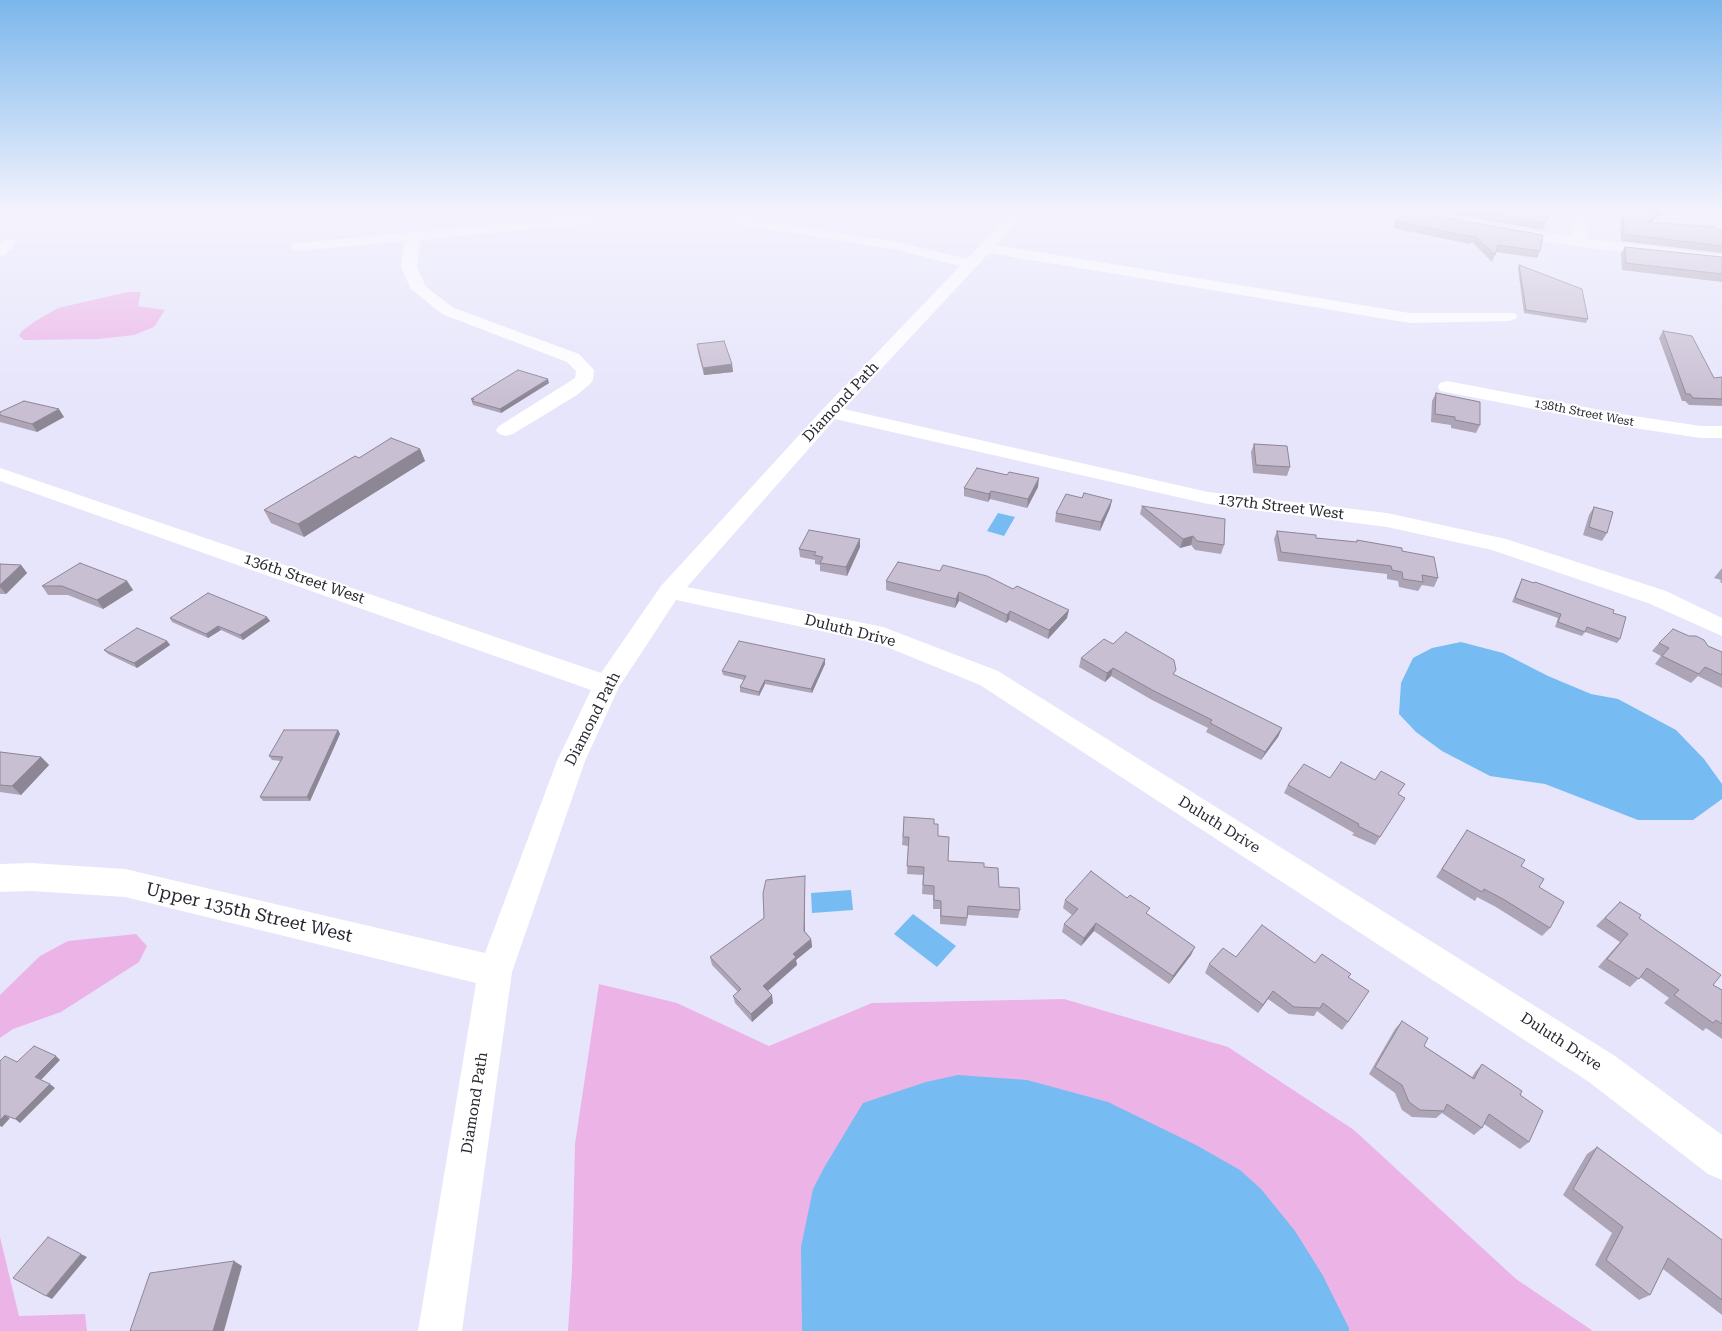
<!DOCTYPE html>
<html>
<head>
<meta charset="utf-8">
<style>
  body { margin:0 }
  canvas { display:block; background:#e6e5fb }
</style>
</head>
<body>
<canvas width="1722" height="1331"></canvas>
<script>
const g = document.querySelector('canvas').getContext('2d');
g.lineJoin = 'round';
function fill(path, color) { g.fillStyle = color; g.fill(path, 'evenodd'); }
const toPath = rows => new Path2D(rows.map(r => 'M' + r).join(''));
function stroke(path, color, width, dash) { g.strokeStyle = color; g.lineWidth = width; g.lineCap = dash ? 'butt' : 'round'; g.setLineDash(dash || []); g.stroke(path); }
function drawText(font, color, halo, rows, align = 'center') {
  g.font = font + ' "Roboto Serif",serif'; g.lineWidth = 4; g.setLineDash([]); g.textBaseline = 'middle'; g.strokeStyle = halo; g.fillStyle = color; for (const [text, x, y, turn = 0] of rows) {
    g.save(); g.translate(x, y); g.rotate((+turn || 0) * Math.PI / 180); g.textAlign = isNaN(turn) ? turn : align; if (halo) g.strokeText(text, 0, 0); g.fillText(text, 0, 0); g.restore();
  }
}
fill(toPath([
  [128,292,141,292,138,306,165,310,154,327,134,335,98,339,24,340,19,336,22,331,34,322,58,308],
  [136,934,147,946,139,962,61,1012,13,1029,0,1038,0,995,40,956,68,941],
  [599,984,677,1003,769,1046,872,1003,1064,999,1228,1047,1354,1130,1516,1279,1593,1331,568,1331,572,1270,575,1144],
  [0,1237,19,1316,85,1314,87,1331,0,1331]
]), '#ecb3e7');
fill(toPath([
  [998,513,1015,517,1004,536,987,531],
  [1461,642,1503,653,1548,676,1591,694,1618,699,1676,730,1704,759,1722,784,1722,799,1693,820,1638,820,1545,784,1490,776,1442,751,1416,732,1399,714,1401,683,1413,658,1432,648],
  [851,890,853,910,812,913,811,893],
  [913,914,956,946,937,967,894,934],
  [958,1075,1027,1080,1108,1102,1196,1145,1240,1170,1261,1189,1295,1231,1322,1274,1349,1328,1349,1331,802,1331,801,1247,813,1189,825,1166,863,1103,926,1082]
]), '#77bbf3');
fill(toPath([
  [658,212,725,214,897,242,967,259,1012,212,1026,212,996,245,1410,313,1515,313,1517,316,1515,319,1509,321,1410,323,989,253,844,409,1208,492,1387,513,1506,539,1666,591,1722,618,1722,636,1648,603,1492,550,1387,527,1208,504,835,419,687,587,883,627,998,671,1615,1056,1722,1135,1722,1180,1708,1174,1589,1082,980,685,877,643,676,600,619,687,585,761,512,972,462,1331,418,1331,476,983,125,897,31,891,0,892,0,864,31,863,125,869,485,953,557,761,591,690,0,481,0,468,601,673,661,586,824,408,960,266,897,250,725,222,658,220,584,224,420,240,417,267,426,287,454,308,579,354,594,370,593,380,590,384,577,395,513,434,506,436,499,434,496,430,499,426,575,378,576,371,567,362,442,314,411,289,401,267,405,241,298,251,293,250,291,247,293,244,298,243,584,216,658,212],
  [1574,212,1588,212,1585,219,1588,239,1722,255,1722,263,1581,247,1507,235,1502,234,1500,231,1502,228,1507,227,1573,237,1571,219,1574,212],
  [8,239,13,240,15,243,5,255,0,256,0,243,8,239],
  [1447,381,1627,415,1701,426,1722,426,1722,438,1701,438,1627,427,1440,391,1438,387,1440,383,1447,381]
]), '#fff');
fill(toPath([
  [1404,212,1540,251,1537,258,1496,252,1492,262,1472,242,1470,244,1393,228,1395,221],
  [1441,212,1540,212,1546,223,1543,230],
  [1621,212,1664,212,1651,222,1722,230,1722,253,1621,241,1620,214],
  [1625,247,1722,257,1722,282,1622,270,1621,253],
  [1519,265,1588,319,1586,323,1524,313,1518,269],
  [1663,331,1714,378,1722,377,1722,406,1689,405,1685,401,1682,401,1659,338],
  [697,344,732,364,733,372,704,375,698,352],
  [549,383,501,413,473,405,471,399],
  [1436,393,1480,425,1476,433,1451,428,1451,425,1431,422,1432,401],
  [0,412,64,417,37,432,0,422],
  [1254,444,1290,467,1287,476,1253,473,1251,452],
  [420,449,425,461,304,537,271,523,264,510,359,458],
  [1007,475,1038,487,1027,508,990,499,988,502,964,496,964,488],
  [1082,498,1112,500,1110,508,1100,531,1055,522,1056,513],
  [1142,506,1224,545,1221,554,1195,550,1191,545,1180,548,1140,514],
  [1594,507,1607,533,1602,541,1583,535,1589,515],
  [1277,531,1316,538,1356,542,1357,540,1402,551,1438,578,1434,587,1422,585,1418,591,1399,587,1398,581,1387,579,1387,574,1278,561,1274,539],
  [860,539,860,547,847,576,820,571,820,565,815,564,815,560,800,557,799,549],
  [898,562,1067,618,1048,639,1009,620,1006,623,959,601,955,608,886,590,886,581],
  [0,564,21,565,27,573,6,594,0,594],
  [1722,568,1722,583,1720,582,1721,580,1714,578],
  [1522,579,1613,613,1620,639,1617,643,1585,632,1582,636,1555,627,1558,618,1512,602,1520,583],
  [127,581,133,590,103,609,68,595,48,595,42,586],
  [267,617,270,621,243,640,221,630,208,638,172,622,170,618],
  [167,641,170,645,137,668,108,654,104,650],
  [1659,643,1708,646,1722,652,1722,688,1698,676,1691,683,1655,664,1661,656,1652,651],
  [1113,644,1282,728,1278,737,1261,760,1206,732,1208,728,1152,700,1111,676,1105,682,1079,667,1081,658],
  [825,659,825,664,812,693,765,684,759,696,740,692,740,687,744,680,723,675,722,671],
  [338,730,340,734,310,801,263,801,260,797,280,761,272,760,269,756],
  [0,752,41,757,49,765,21,795,0,792],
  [1330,778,1398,795,1405,798,1375,845,1352,835,1354,833,1284,793,1288,785],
  [904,817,934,824,938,836,948,861,984,867,999,887,1020,910,1018,918,968,915,966,926,940,924,940,909,933,909,933,895,922,894,923,875,907,874,908,846,902,845],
  [1467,830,1521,866,1539,887,1550,928,1542,936,1496,907,1477,897,1475,901,1436,877],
  [805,885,805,931,811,939,812,947,796,960,797,965,768,991,773,1003,752,1022,735,1003,733,996,738,992,712,965,710,957,764,918],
  [1065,900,1148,914,1191,955,1169,984,1094,931,1081,946,1062,932,1064,924,1072,915,1063,908],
  [1620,902,1713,985,1722,990,1722,1039,1706,1028,1703,1031,1664,1003,1669,998,1640,977,1630,987,1598,967,1620,942,1596,926],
  [1236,957,1315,963,1351,974,1349,977,1348,1022,1342,1030,1317,1011,1314,1016,1289,1014,1268,999,1258,1013,1205,973,1209,964],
  [1402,1021,1424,1046,1472,1077,1475,1072,1482,1064,1520,1095,1529,1142,1520,1149,1484,1124,1482,1128,1474,1135,1442,1113,1436,1118,1412,1117,1402,1110,1395,1093,1369,1074,1395,1029],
  [1597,1147,1722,1240,1722,1315,1663,1269,1650,1295,1639,1300,1595,1265,1612,1233,1563,1195,1587,1154]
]), '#ada4b5');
fill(toPath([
  [1660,212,1664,212,1643,228,1647,222],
  [732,364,733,372,704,375,703,368],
  [548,379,549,383,501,413,500,409],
  [59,409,64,417,37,432,32,424],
  [420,449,425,461,304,537,298,524],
  [1039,478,1038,487,1027,508,1028,499],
  [991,491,990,499,988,502,989,494],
  [1112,500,1110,508,1100,531,1101,522],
  [1193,536,1191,545,1180,548,1183,539],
  [860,539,860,547,847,576,846,567],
  [21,565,27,573,6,594,0,587,0,585],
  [127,581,133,590,103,609,97,600],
  [959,592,959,601,955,608,956,599],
  [1069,610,1067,618,1048,639,1049,630],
  [1010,611,1009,620,1006,623,1007,615],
  [267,617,270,621,243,640,240,635],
  [218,626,221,630,208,638,206,634],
  [167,641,170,645,137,668,134,663],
  [825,659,825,664,812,693,811,689],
  [1113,668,1111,676,1105,682,1107,673],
  [765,680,765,684,759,696,759,692],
  [1282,728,1278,737,1261,760,1265,752],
  [338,730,340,734,310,801,307,797],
  [41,757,49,765,21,795,12,786],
  [805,876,805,939,804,931],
  [1096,923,1094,931,1081,946,1084,938],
  [811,939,812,947,796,960,797,965,764,994,763,986,793,954],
  [1195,947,1191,955,1169,984,1173,976],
  [1273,991,1268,999,1258,1013,1263,1005],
  [772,995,773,1003,752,1022,751,1014],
  [56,1056,60,1060,40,1081,35,1077],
  [50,1084,55,1088,20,1123,15,1119],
  [5,1115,10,1118,2,1127,0,1126,0,1120],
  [81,1254,87,1257,52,1299,46,1296],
  [234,1261,242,1266,224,1331,213,1331]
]), '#8d8694');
const building = toPath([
  [1404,212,1421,212,1440,217,1543,235,1540,251,1498,245,1495,255,1475,236,1473,237,1395,221,1404,212],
  [1480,212,1540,212,1548,213,1546,223,1480,212],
  [1623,212,1660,212,1647,222,1715,227,1718,230,1722,230,1722,246,1624,234,1623,212],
  [1625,247,1722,257,1722,274,1626,263,1625,247],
  [1519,265,1582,289,1588,319,1526,310,1519,265],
  [1663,331,1692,336,1714,378,1722,377,1722,399,1693,398,1690,394,1686,394,1663,331],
  [724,341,732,364,703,368,697,344,724,341],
  [518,370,548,379,500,409,472,401,474,399,471,399,518,370],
  [1436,393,1480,402,1480,425,1455,420,1455,417,1435,414,1436,393],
  [24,401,59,409,32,424,0,415,0,412,24,401],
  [391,438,420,449,298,524,264,510,355,456,359,458,391,438],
  [1254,444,1287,446,1290,467,1256,465,1254,444],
  [977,468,1007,475,1009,472,1039,478,1028,499,991,491,989,494,964,488,977,468],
  [1084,493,1112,500,1101,522,1056,513,1066,494,1082,498,1084,493],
  [1142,506,1225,519,1224,545,1197,541,1193,536,1183,539,1142,506],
  [1594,507,1613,512,1607,533,1589,527,1594,507],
  [809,530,860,539,846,567,820,563,823,557,814,555,816,552,799,549,809,530],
  [1277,531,1316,535,1316,538,1357,542,1357,540,1402,548,1402,551,1434,557,1438,578,1422,575,1423,582,1403,579,1402,572,1392,570,1391,566,1281,552,1277,531],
  [898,562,940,571,943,565,987,576,1013,589,1017,586,1069,610,1049,630,1010,611,1007,615,959,592,956,599,886,581,898,562],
  [80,563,127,581,97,600,62,586,42,586,80,563],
  [0,564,21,565,0,585,0,564],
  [1522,579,1534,583,1535,582,1614,610,1613,613,1626,617,1620,639,1587,627,1585,632,1558,622,1561,614,1515,598,1522,579],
  [208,593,267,617,240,635,218,626,206,634,170,618,208,593],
  [137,628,167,641,134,663,104,650,137,628],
  [1673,629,1689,636,1696,636,1704,640,1708,646,1722,652,1722,675,1705,667,1699,674,1662,656,1669,648,1659,643,1673,629],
  [1126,632,1174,660,1176,670,1173,674,1282,728,1265,752,1210,723,1212,720,1154,691,1113,668,1107,673,1081,658,1104,639,1113,644,1126,632],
  [739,641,825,659,811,689,765,680,759,692,740,687,746,676,722,671,739,641],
  [284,730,338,730,307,797,260,797,283,757,269,756,284,730],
  [0,752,41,757,12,786,0,785,0,752],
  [1341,762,1375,780,1381,771,1405,784,1398,794,1405,798,1380,837,1358,826,1359,824,1288,785,1304,764,1330,778,1341,762],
  [904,817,934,819,934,824,938,824,938,836,949,837,948,861,984,863,984,867,998,868,999,887,1019,888,1020,910,968,906,967,918,941,916,941,901,934,900,934,886,923,885,924,867,907,866,909,837,903,837,904,817],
  [1467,830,1525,860,1521,866,1544,879,1539,887,1564,902,1550,928,1503,899,1484,889,1482,892,1442,869,1467,830],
  [1091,871,1127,898,1130,895,1150,908,1146,913,1195,947,1173,976,1096,923,1084,938,1064,924,1078,909,1065,900,1091,871],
  [805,876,804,931,811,939,793,954,796,957,763,986,772,995,751,1014,733,996,741,989,710,957,764,918,763,893,766,880,805,876],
  [1620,902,1641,915,1639,918,1721,975,1713,985,1722,990,1722,1024,1716,1020,1713,1023,1674,995,1679,990,1647,968,1639,979,1607,959,1628,934,1605,918,1620,902],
  [1262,925,1315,963,1322,954,1351,974,1348,977,1369,991,1348,1022,1323,1003,1320,1008,1294,1007,1273,991,1263,1005,1209,964,1223,948,1236,957,1262,925],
  [1402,1021,1428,1038,1424,1046,1474,1079,1482,1064,1522,1091,1520,1095,1543,1111,1529,1142,1489,1114,1482,1128,1447,1104,1444,1111,1420,1110,1409,1102,1402,1085,1375,1067,1402,1021],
  [34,1046,56,1056,35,1077,50,1084,15,1119,5,1115,0,1120,0,1061,5,1056,17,1062,34,1046],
  [1597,1147,1722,1240,1722,1300,1668,1258,1650,1295,1606,1260,1623,1227,1573,1189,1597,1147],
  [48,1237,81,1254,46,1296,13,1278,48,1237],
  [234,1261,213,1331,130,1331,150,1273,234,1261]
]);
fill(building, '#c9bfd3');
stroke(building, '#8d8694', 1);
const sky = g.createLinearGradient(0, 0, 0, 398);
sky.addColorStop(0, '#7bb7ec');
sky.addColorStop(0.53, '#f4f3fd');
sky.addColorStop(1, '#f4f3fd00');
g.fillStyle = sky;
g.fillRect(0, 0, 1722, 398);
drawText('12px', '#27272f', '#fff', [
  ["138th Street West",1584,413,11]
]);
drawText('15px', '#27272f', '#fff', [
  ["Diamond Path",841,402,-47],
  ["137th Street West",1281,507,7],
  ["136th Street West",304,579,19],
  ["Duluth Drive",850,631,14],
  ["Diamond Path",593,719,-63],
  ["Duluth Drive",1219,825,32],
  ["Duluth Drive",1561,1042,33],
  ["Diamond Path",475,1103,-81]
]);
drawText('18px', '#27272f', '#fff', [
  ["Upper 135th Street West",249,913,13]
]);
</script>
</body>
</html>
